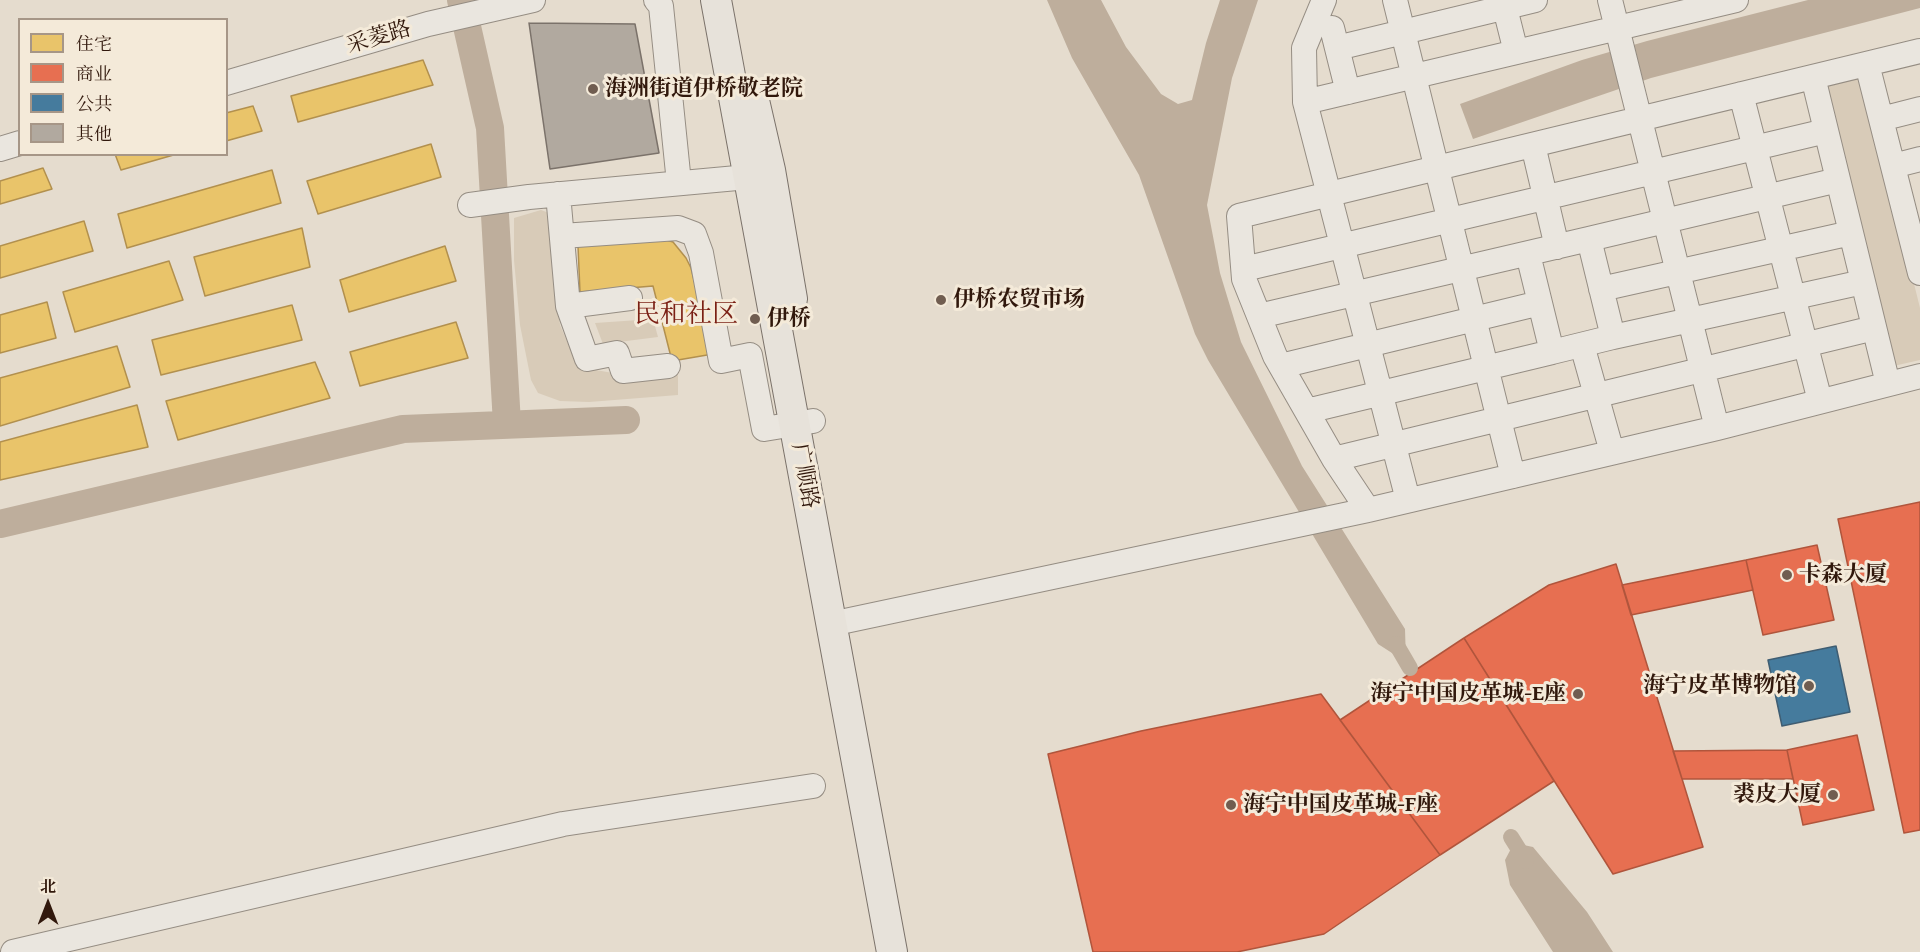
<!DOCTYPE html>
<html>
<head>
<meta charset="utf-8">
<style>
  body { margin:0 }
  #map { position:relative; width:1920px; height:952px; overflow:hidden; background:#e5dcce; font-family:"Gentium Book Plus","Noto Serif SC",serif }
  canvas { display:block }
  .legend { position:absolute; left:18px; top:18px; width:210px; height:138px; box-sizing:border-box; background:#f4ead9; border:2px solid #a69687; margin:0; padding:8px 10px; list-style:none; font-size:18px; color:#31180c }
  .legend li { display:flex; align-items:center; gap:12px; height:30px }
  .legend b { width:30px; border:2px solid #a69687 }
  .north { position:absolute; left:18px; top:874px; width:60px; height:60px; -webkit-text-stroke:4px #f4ead9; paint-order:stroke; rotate:0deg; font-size:16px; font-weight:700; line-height:24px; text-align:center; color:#31180c }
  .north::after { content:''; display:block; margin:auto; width:21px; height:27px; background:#31180c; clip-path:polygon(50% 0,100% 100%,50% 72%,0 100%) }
</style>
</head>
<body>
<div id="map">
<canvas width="1920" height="952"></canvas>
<ul class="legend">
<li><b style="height:16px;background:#e9c46a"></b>住宅</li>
<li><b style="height:16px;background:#e76f51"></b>商业</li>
<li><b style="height:16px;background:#457b9d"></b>公共</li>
<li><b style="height:16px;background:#b1a99f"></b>其他</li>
</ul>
<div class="north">北</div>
</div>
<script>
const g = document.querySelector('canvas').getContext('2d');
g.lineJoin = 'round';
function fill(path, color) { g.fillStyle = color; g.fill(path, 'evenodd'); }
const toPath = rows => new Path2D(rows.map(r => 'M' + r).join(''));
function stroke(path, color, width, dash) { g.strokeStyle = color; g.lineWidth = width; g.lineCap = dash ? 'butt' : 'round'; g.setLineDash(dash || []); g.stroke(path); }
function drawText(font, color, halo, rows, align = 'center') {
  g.font = font + ' "Gentium Book Plus","Noto Serif SC",serif'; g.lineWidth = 6; g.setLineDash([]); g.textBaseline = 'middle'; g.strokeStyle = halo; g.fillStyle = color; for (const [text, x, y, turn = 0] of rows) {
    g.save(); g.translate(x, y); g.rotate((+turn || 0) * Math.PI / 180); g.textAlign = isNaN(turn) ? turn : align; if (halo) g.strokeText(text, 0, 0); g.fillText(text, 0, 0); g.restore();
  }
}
fill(toPath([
  [1862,73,1920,308,1920,360,1889,367,1819,82],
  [541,210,549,213,560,325,578,367,613,373,625,384,678,370,678,395,589,402,560,401,538,393,531,380,520,325,514,260,514,218],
  [653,319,658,337,603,344,595,323]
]), '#d8cbb8');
fill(toPath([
  [1047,0,1101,0,1126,47,1161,94,1178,104,1192,100,1206,43,1220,0,1258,0,1232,78,1207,205,1220,273,1241,342,1302,466,1405,629,1406,662,1378,644,1208,360,1195,334,1139,175,1072,58],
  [1808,0,1920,0,1920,8,1651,78,1473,139,1460,104,1582,60,1647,41],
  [1514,843,1533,847,1587,912,1613,952,1553,952,1510,885,1505,860]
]), '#beae9c');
const homes = toPath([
  [423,60,433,85,298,122,291,96,423,60],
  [253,106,262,131,226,141,226,113,253,106],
  [431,144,441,177,318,214,307,181,431,144],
  [115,154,177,154,121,170,115,154],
  [43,168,52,189,0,204,0,181,43,168],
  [272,170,281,203,127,248,118,214,272,170],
  [84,221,93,251,0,278,0,246,84,221],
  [302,228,310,267,205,296,194,257,302,228],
  [653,236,673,242,686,258,691,268,713,354,672,361,653,286,580,292,578,246,653,236],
  [445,246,456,281,349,312,340,280,445,246],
  [169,261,183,300,75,332,63,292,169,261],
  [47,302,56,338,0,353,0,315,47,302],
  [292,305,302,340,161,375,152,340,292,305],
  [456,322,468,358,360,386,350,352,456,322],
  [117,346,130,387,0,426,0,378,117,346],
  [315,362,330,398,178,440,166,401,315,362],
  [137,405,148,447,0,480,0,442,137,405]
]);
fill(homes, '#e9c46a');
stroke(homes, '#b2904e', 1.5);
const shops = toPath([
  [1920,502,1920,830,1904,833,1838,519,1920,502],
  [1817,545,1834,620,1763,635,1746,560,1817,545],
  [1746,560,1753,590,1631,615,1622,585,1746,560],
  [1616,564,1703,847,1613,874,1464,638,1549,585,1616,564],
  [1464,638,1554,781,1440,855,1340,720,1464,638],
  [1321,694,1440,855,1324,934,1237,952,1093,952,1048,754,1141,731,1321,694],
  [1857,735,1874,810,1803,825,1787,750,1857,735],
  [1787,750,1793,779,1682,779,1673,751,1787,750]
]);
fill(shops, '#e76f51');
stroke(shops, '#b0553c', 1.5);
const public = toPath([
  [1836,646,1850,712,1782,726,1768,660,1836,646]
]);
fill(public, '#457b9d');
stroke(public, '#3f5d72', 1.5);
stroke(toPath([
  [1396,644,1410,668],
  [1511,837,1526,861]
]), '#beae9c', 16);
stroke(toPath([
  [461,0,490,128,507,424],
  [0,524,403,429,626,420]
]), '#beae9c', 28);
const building = toPath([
  [529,23,635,24,659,153,550,169,529,23]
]);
fill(building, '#b1a99f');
stroke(building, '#7b726a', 1.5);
const minor = toPath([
  [656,0,661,6,679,183],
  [1324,0,1304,48,1305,102,1408,500],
  [1395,0,1513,476],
  [1503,0,1516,52],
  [1610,0,1717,428],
  [1332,28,1348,92],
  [1337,48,1535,0],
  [1867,64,1920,273],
  [1813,77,1888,384],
  [226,83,428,24,533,0],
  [1741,94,1820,401],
  [1305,102,1736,0],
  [1881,119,1920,109],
  [1533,145,1557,247],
  [0,149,20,143],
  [1893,166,1920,159],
  [558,194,568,306,587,359,617,353,623,371,668,366],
  [470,205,529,197,748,177],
  [562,236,678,228,694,234,701,253,721,361,750,355,764,429,813,421],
  [1589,239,1838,180],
  [1244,269,1826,131],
  [1601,289,1851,233],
  [568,306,630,298],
  [1259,316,1589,239,1613,337,1552,352,1528,254],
  [1613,337,1863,282],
  [1582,345,1612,452],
  [1281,366,1540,303],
  [1307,411,1552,352],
  [1334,459,1874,328],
  [1368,510,1334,459,1275,356,1244,279,1239,216,1920,51],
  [831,624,1368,510,1717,428,1920,376],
  [13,952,563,824,813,786]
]);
const major = toPath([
  [716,0,892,952],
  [753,96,770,170,792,299]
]);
stroke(minor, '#958d83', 26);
stroke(major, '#7b726a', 32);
stroke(minor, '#eae6df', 24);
stroke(major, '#e7e2da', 30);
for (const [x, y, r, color] of [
  [593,89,6,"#705d50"],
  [941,300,6,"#705d50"],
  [755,319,6,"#705d50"],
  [1787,575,6,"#705d50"],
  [1809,686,6,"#705d50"],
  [1578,694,6,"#705d50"],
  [1833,795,6,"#705d50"],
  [1231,805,6,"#705d50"]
]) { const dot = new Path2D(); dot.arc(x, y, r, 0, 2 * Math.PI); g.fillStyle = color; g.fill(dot); stroke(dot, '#f4ead9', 2); }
drawText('22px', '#31180c', '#f4ead9', [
  ["采菱路",379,38,-16],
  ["广顺路",804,476,80]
]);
drawText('bold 22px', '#31180c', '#f4ead9', [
  ["海洲街道伊桥敬老院",605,89],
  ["伊桥农贸市场",953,300],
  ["伊桥",767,319],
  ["卡森大厦",1799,575],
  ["海宁皮革博物馆",1797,686,"right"],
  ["海宁中国皮革城-E座",1566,694,"right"],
  ["裘皮大厦",1821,795,"right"],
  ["海宁中国皮革城-F座",1243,805]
], 'left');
drawText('26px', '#7a1f14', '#f4ead9', [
  ["民和社区",686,315]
]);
</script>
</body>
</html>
